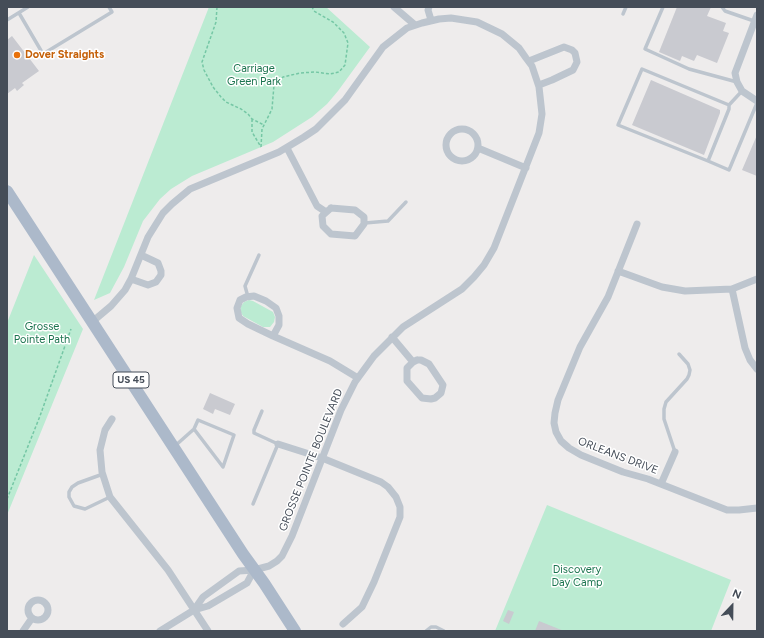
<!DOCTYPE html>
<html>
<head>
<meta charset="utf-8">
<style>
  body { margin:0 }
  #map { position:relative; width:764px; height:638px; overflow:hidden; background:#eeecec; font-family:Figtree,sans-serif }
  canvas { display:block }
  .frame { position:absolute; inset:0; border:8px solid #454d58; pointer-events:none }
  .north { position:absolute; left:712px; top:586px; width:40px; height:40px; -webkit-text-stroke:3px #fff; paint-order:stroke; rotate:22deg; font-size:11px; font-weight:700; line-height:16px; text-align:center; color:#454d58 }
  .north::after { content:''; display:block; margin:auto; width:14px; height:18px; background:#454d58; clip-path:polygon(50% 0,100% 100%,50% 72%,0 100%) }
</style>
</head>
<body>
<div id="map">
<canvas width="764" height="638"></canvas>
<div class="frame"></div>
<div class="north">N</div>
</div>
<script>
const g = document.querySelector('canvas').getContext('2d');
g.lineJoin = 'round';
function fill(path, color) { g.fillStyle = color; g.fill(path, 'evenodd'); }
const toPath = rows => new Path2D(rows.map(r => 'M' + r).join(''));
function stroke(path, color, width, dash) { g.strokeStyle = color; g.lineWidth = width; g.lineCap = dash ? 'butt' : 'round'; g.setLineDash(dash || []); g.stroke(path); }
function drawText(font, color, halo, rows, align = 'center') {
  g.font = font + ' Figtree,sans-serif'; g.lineWidth = 3; g.setLineDash([]); g.textBaseline = 'middle'; g.strokeStyle = halo; g.fillStyle = color; for (const [text, x, y, turn = 0] of rows) {
    g.save(); g.translate(x, y); g.rotate((+turn || 0) * Math.PI / 180); g.textAlign = isNaN(turn) ? turn : align; if (halo) g.strokeText(text, 0, 0); g.fillText(text, 0, 0); g.restore();
  }
}
fill(toPath([
  [209,7,326,7,370,47,338,91,327,104,312,117,273,142,192,176,171,189,160,199,143,221,124,267,110,293,94,300],
  [34,255,83,329,7,515,7,323],
  [249,300,253,301,273,312,275,317,274,322,270,327,263,327,243,316,240,311,241,306,244,302],
  [547,505,731,580,711,631,495,631]
]), '#bbebd2');
fill(toPath([
  [677,7,711,7,707,16,726,23,723,31,729,33,717,63,697,55,694,61,682,56,680,61,659,52],
  [12,36,39,71,22,83,24,85,17,91,15,88,7,94,7,40],
  [651,80,720,110,720,113,704,155,632,125],
  [757,135,757,176,742,170],
  [210,393,235,404,230,415,215,409,213,414,203,409],
  [508,610,514,612,509,624,503,621],
  [539,621,564,631,535,631]
]), '#c9cad0');
stroke(toPath([
  [217,7,216,22,202,62,204,70,213,87,221,97,226,102,241,109,248,114,252,119,264,125],
  [252,119,252,132,261,147],
  [261,147,262,129,272,109,274,85,283,77,300,73,315,72,330,74,339,72,345,65,348,43,344,33,333,22,314,11,312,7],
  [7,499,40,416,71,329]
]), '#75c7a5', 1.5, [3, 2]);
stroke(toPath([
  [663,7,645,49,689,69,737,82],
  [722,7,725,11,754,21],
  [19,13,43,54,112,12,109,7],
  [623,14,626,7],
  [7,20,28,7],
  [729,105,642,69,618,125,708,161,729,109,729,105,742,91],
  [708,161,729,170,757,103],
  [365,223,388,221,406,202],
  [248,297,245,286,259,255],
  [176,445,194,429,198,420,234,435,223,467,194,429],
  [675,452,664,419,664,409,666,402,687,379,689,375,690,370,688,364,679,354],
  [103,474,78,483,72,487,69,492,69,497,74,506,85,509,110,497],
  [253,504,278,444,254,433,254,430,262,411],
  [426,631,431,627,436,627,444,631]
]), '#bdc5ce', 3.5);
stroke(toPath([
  [394,7,415,25],
  [429,7,428,10,431,20],
  [757,15,735,73,737,82,742,91,757,101],
  [529,61,564,47,572,50,575,53,577,62,573,70,552,80,539,85],
  '446 145a16 16 0 1 1 32 0a16 16 0 1 1-32 0Z',
  [287,148,317,206,326,212],
  [478,148,526,168],
  [331,208,355,210,364,217,364,224,355,236,331,234,323,226,322,216,331,208],
  [637,224,608,297,580,347,558,400,555,413,554,423,556,432,561,441,569,448,581,455,623,472,648,479,727,510,739,510,757,508],
  [618,271,662,287,685,291,732,289,757,279],
  [131,279,148,285,156,282,161,275,161,271,158,263,141,255],
  [732,289,745,348,750,360,757,369],
  [92,322,111,306,125,290,131,279,148,237,163,213,172,204,190,189,279,152,304,137,316,129,345,100,383,47,407,28,422,23,439,19,451,18,477,22,502,34,519,48,526,58,532,66,539,87,542,114,539,133,494,248,484,265,474,277,462,289,403,327,374,356,355,382,341,410,292,536,282,556,277,561,269,566,254,570,239,571,203,597,194,610],
  [273,336,248,324,239,318,237,308,240,300,246,297,254,296,266,301,276,308,279,316,279,325,273,336,330,361,358,378],
  [392,337,413,362],
  [417,360,421,360,429,364,443,385,441,393,435,398,431,399,422,398,407,381,407,368,413,362,417,360],
  [112,419,105,430,100,450,102,472,110,497,168,570,208,631],
  [278,444,322,458,381,482,388,487,396,497,400,507,400,517,374,582,362,607,343,624],
  [661,484,675,452],
  '28 610a10 10 0 1 1 20 0a10 10 0 1 1-20 0Z',
  [23,631,32,618],
  [160,631,194,610,208,606,247,583,254,570]
]), '#bdc5ce', 7);
stroke(toPath([
  [7,191,243,554,264,583,295,631]
]), '#acb9ca', 12);
for (const [x, y, r, color] of [
  [17,55,4,"#e8710a"]
]) { const dot = new Path2D(); dot.arc(x, y, r, 0, 2 * Math.PI); g.fillStyle = color; g.fill(dot); stroke(dot, '#fff', 1.5); }
for (const [x, y, w] of [
  [131,380,36]
]) { const box = new Path2D(); box.roundRect(x - w / 2, y - 8, w, 16, 3); g.fillStyle = '#fff'; g.fill(box); stroke(box, '#454d58', 1); }
drawText('bold 10px', '#454d58', null, [
  ["US 45",131,380]
]);
drawText('bold 11px', '#c56008', '#fff', [
  ["Dover Straights",25,55]
], 'left');
drawText('11px', '#1b744f', '#fff', [
  ["Carriage",254,69],
  ["Green Park",254,82],
  ["Grosse",42,327],
  ["Pointe Path",42,340],
  ["Discovery",577,570],
  ["Day Camp",577,583]
]);
drawText('11px', '#454d58', '#fff', [
  ["ORLEANS DRIVE",618,456,21],
  ["GROSSE POINTE BOULEVARD",311,460,-68]
]);
</script>
</body>
</html>
